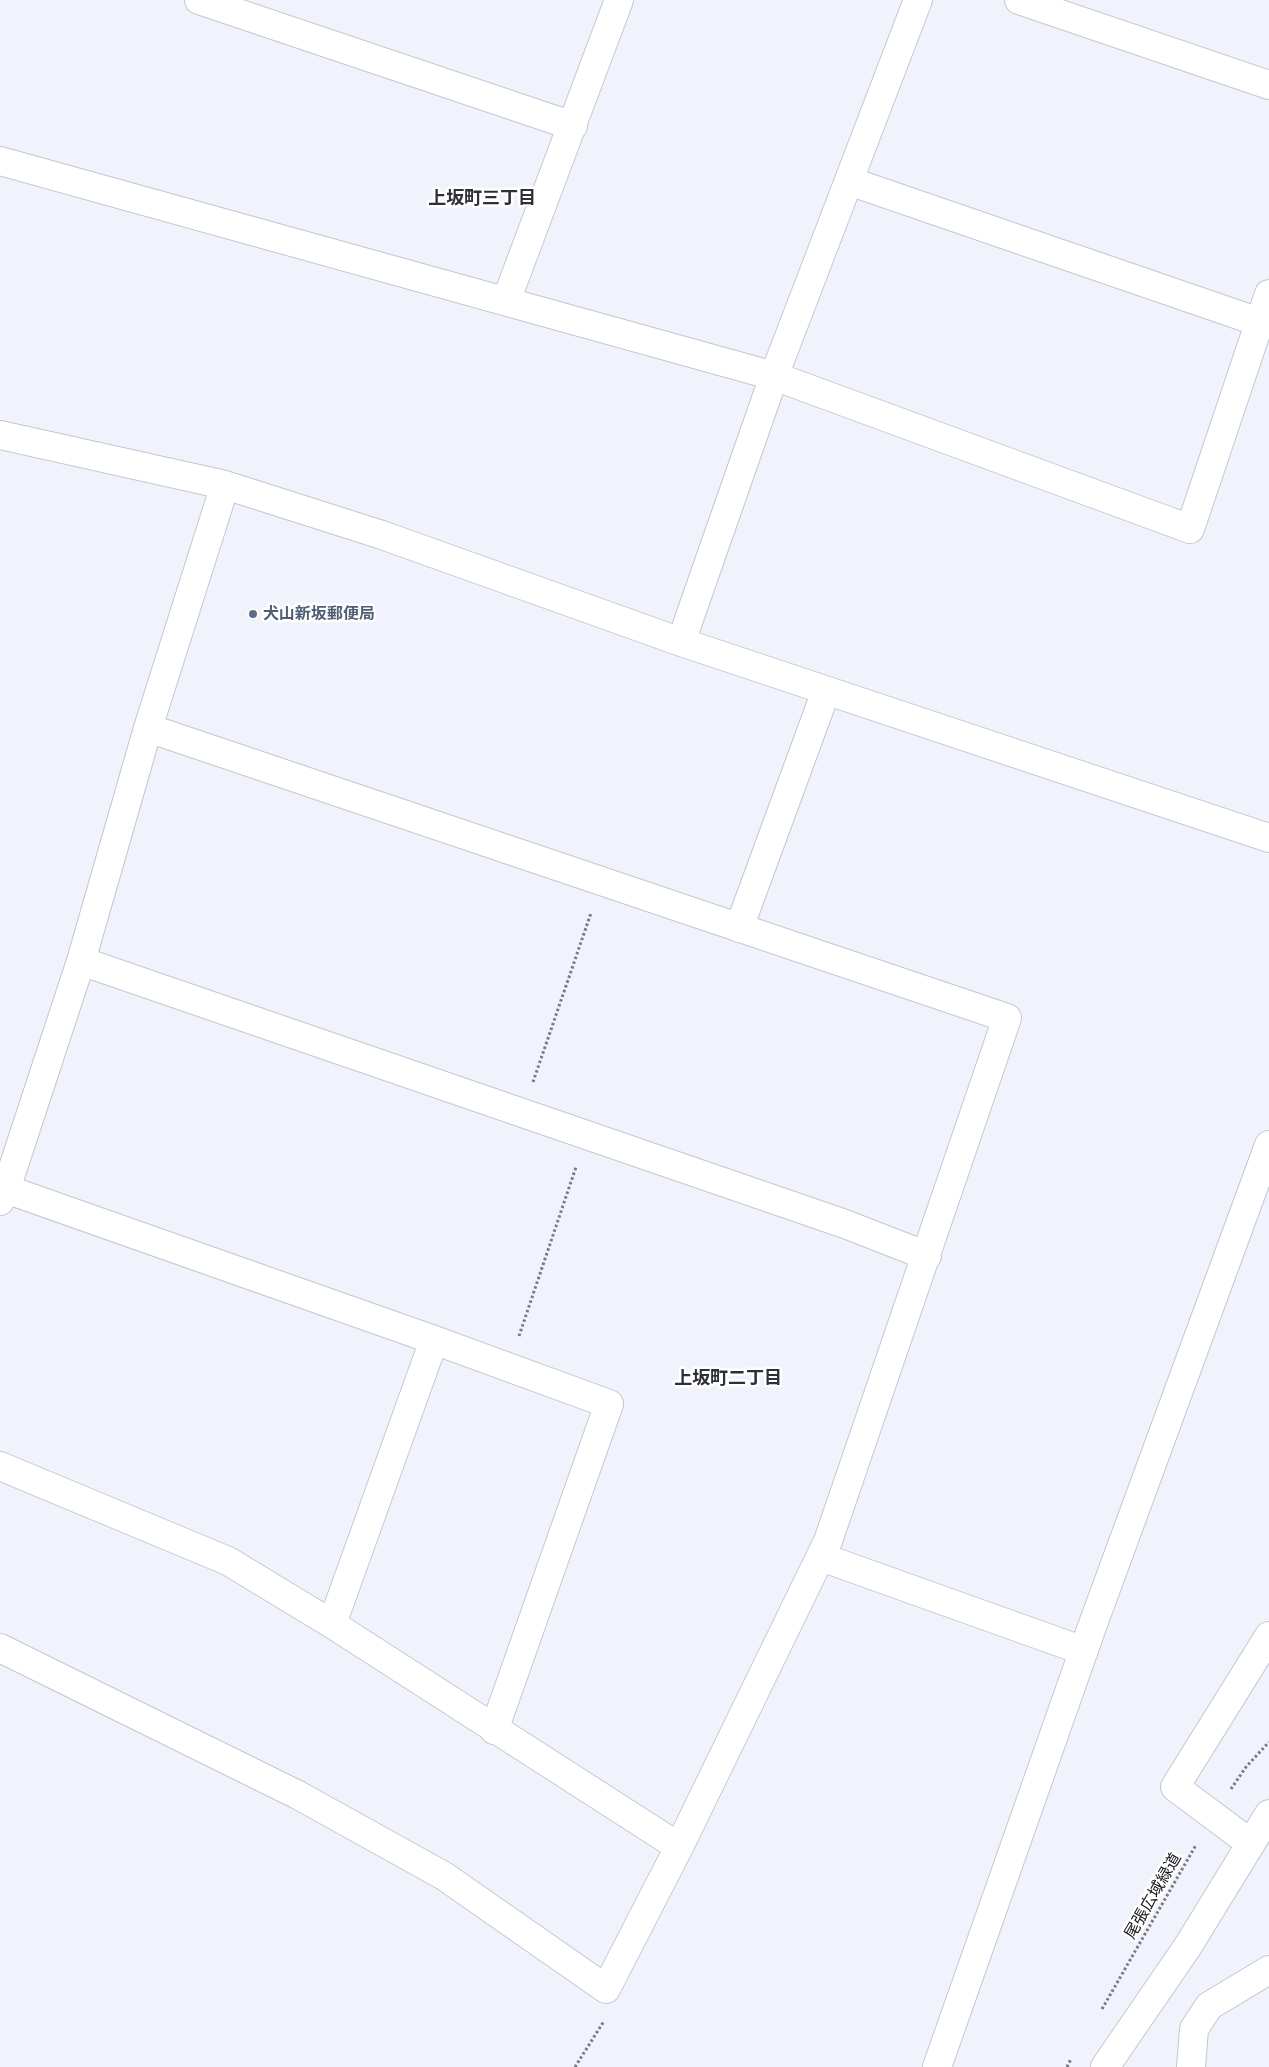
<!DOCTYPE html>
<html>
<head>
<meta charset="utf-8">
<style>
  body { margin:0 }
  canvas { display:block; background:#f1f3fc }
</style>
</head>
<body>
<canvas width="1269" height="2067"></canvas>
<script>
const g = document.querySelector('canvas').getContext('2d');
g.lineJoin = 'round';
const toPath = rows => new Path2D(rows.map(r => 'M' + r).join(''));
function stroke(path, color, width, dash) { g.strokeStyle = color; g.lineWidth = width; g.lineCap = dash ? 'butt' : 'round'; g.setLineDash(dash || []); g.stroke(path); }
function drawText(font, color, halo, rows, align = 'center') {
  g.font = font + ' "Public Sans","Noto Sans JP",sans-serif'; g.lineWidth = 5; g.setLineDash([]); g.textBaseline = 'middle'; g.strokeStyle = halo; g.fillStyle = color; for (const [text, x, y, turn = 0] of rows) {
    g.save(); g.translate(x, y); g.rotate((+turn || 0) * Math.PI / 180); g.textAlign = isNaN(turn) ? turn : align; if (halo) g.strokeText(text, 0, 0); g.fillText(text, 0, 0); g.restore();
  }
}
const minor = toPath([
  [199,0,573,126],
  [1019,0,1269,85],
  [0,161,774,376,1190,529,1269,294],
  [849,181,1259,322],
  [506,301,619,0],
  [0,435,225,485,382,535,681,642,1269,838],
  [681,642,774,376,918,0],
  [739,928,826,691],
  [81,961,845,1224,927,1256],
  [0,1187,434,1340,609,1404,494,1730],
  [0,1201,6,1189,81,961,148,728,225,485],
  [0,1466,228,1561,332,1624,679,1847,828,1541,1007,1018,148,728],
  [821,1557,1084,1651],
  [332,1624,434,1340],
  [0,1648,298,1795,444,1876,606,1989,679,1847],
  [1250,1843,1175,1787,1269,1636],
  [937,2067,1093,1624,1269,1145],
  [1105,2067,1188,1946,1269,1814],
  [1191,2067,1194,2029,1209,2006,1269,1970]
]);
stroke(minor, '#c5c7d0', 30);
stroke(toPath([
  [533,1082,591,913],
  [519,1336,576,1167],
  [1231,1789,1246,1767,1269,1742],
  [1102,2009,1196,1845],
  [575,2067,604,2021],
  [1067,2067,1071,2059]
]), '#797a80', 3, [2.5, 2.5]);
stroke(minor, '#fff', 28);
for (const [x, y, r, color] of [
  [253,614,5,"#5c6f8a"]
]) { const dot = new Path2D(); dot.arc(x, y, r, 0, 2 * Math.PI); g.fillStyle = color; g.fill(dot); stroke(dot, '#fff', 2); }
drawText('bold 16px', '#4e5e75', '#fff', [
  ["犬山新坂郵便局",263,614]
], 'left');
drawText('16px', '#17171a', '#fff', [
  ["尾張広域緑道",1153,1896,-60]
]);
drawText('bold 18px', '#2f3037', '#fff', [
  ["上坂町三丁目",482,198],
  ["上坂町二丁目",728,1378]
]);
</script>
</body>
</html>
